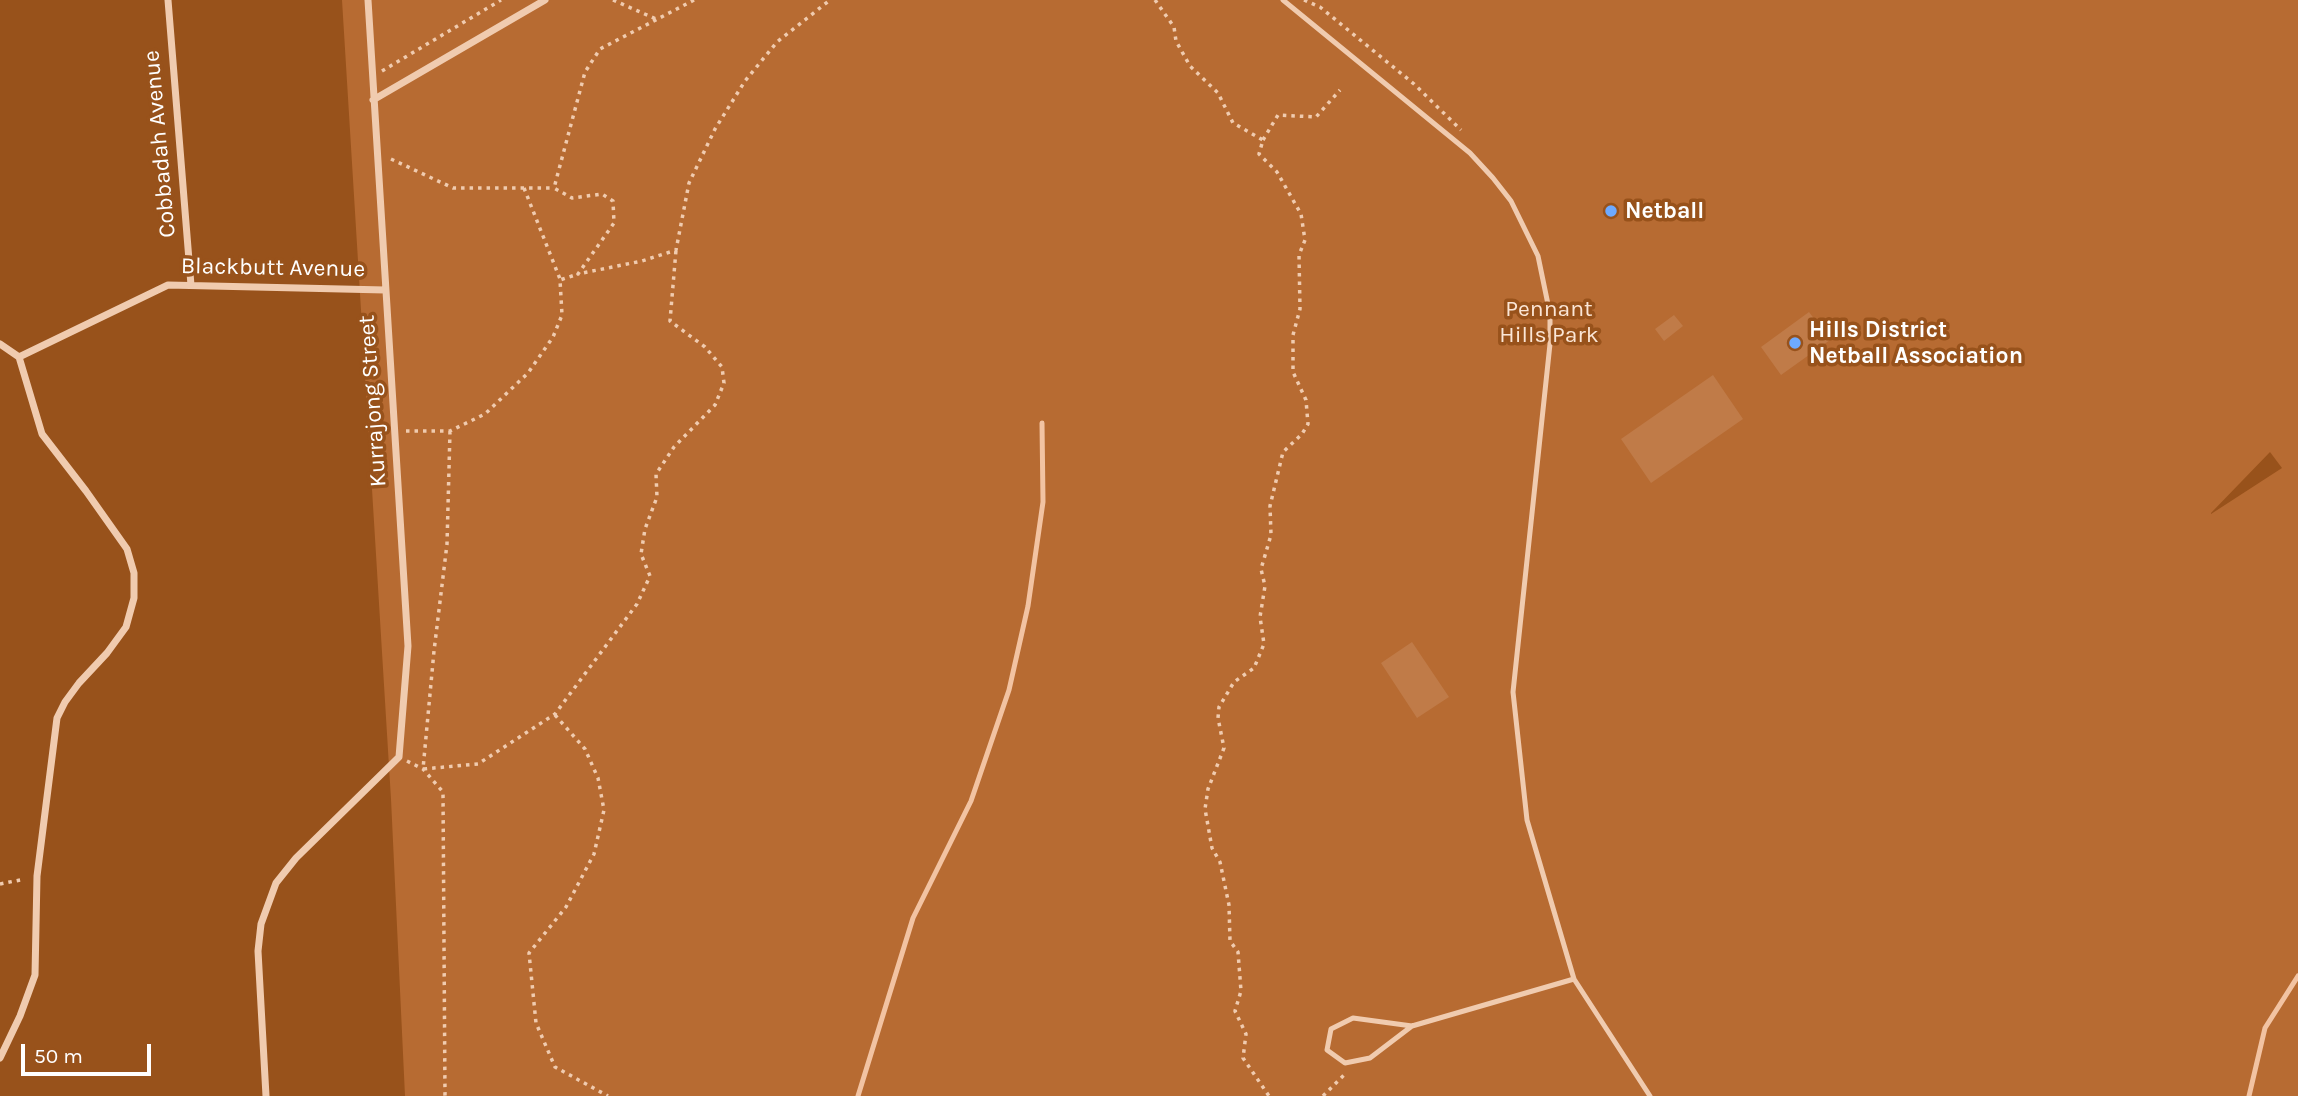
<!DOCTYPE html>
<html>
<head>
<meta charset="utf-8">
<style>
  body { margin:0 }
  #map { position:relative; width:2298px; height:1096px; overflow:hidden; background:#98521b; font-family:Karla,sans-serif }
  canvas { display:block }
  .scale { position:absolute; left:21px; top:1044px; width:130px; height:32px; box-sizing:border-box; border:4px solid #fff; border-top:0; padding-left:9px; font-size:21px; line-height:24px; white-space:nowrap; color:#fff; -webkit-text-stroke:5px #98521b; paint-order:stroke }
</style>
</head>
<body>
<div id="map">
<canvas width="2298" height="1096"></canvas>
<div class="scale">50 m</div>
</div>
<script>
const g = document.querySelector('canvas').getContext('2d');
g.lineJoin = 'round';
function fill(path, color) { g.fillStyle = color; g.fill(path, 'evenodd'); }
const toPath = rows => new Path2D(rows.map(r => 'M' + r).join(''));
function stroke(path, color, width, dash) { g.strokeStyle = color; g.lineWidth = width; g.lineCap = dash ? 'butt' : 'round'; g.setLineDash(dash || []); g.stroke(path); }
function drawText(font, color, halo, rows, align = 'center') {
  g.font = font + ' Karla,sans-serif'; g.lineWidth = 7; g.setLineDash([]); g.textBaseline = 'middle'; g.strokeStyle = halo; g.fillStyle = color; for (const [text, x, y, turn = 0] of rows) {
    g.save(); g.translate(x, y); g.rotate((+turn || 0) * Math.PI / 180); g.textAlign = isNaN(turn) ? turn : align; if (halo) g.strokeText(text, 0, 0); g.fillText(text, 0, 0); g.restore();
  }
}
fill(toPath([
  [342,0,2298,0,2298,1096,405,1096,391,799],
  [2270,452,2282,468,2211,514,2211,513]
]), '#b76b32');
stroke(toPath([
  [858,1096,913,918,971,801,1009,690,1028,606,1043,502,1042,423],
  [2249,1096,2265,1028,2298,976]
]), '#f2c3a2', 5);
fill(toPath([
  [1809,312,1830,340,1781,375,1761,347],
  [1674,315,1683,326,1664,341,1655,329],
  [1713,375,1743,419,1651,483,1621,439],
  [1412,642,1449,697,1417,718,1381,663]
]), '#c07b48');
stroke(toPath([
  [613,0,656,19],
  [694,0,600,49,585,72,554,188,572,198,602,194,613,201,614,223,578,274,642,261,676,250,689,183,715,129,745,81,777,42,830,0],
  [1155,0,1174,27,1176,41,1190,66,1218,93,1233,123,1263,140,1259,154,1277,172,1301,214,1305,240,1299,255,1300,309,1293,335,1293,372,1306,400,1308,424,1302,434,1283,452,1270,506,1271,535,1261,569,1265,586,1260,617,1264,644,1254,668,1234,682,1219,707,1218,718,1224,748,1208,789,1205,809,1212,848,1220,862,1229,905,1230,941,1238,952,1241,991,1235,1011,1246,1034,1243,1058,1269,1096],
  [1304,0,1320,7,1414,84,1461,130],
  [382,71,501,0],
  [1263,140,1278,115,1316,117,1340,90],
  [391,159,453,188,554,188],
  [524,188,560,279],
  [406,431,450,431,485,414,528,373,553,337,562,315,560,280,578,274],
  [450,431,447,544,434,651,423,769,478,764,555,714,637,604,650,576,641,554,645,529,657,497,656,474,674,447,715,405,724,383,722,367,705,347,670,321,676,250],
  [555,715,585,749,598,778,604,810,594,854,566,907,529,953,536,1023,555,1067,608,1096],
  [407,761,423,769,443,792,445,1096],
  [0,884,25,879],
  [1323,1096,1346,1073]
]), '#f0cbaf', 3.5, [3.5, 5]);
stroke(toPath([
  [1283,0,1470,153,1493,178,1511,201,1538,256,1550,314,1550,344,1513,692,1527,820,1574,979,1650,1096],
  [1412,1026,1370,1058,1345,1063,1327,1050,1331,1029,1353,1018,1412,1026,1574,979]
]), '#f0cbaf', 5);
stroke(toPath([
  [168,0,191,285],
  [373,100,545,0],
  [0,344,19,357],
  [0,1058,20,1016,35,975,37,876,57,718,65,702,79,683,107,653,126,627,134,598,134,573,127,549,86,491,42,434,19,357,168,285,385,290],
  [266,1096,258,951,261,924,276,883,296,858,399,757,408,646,368,0]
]), '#f0cbaf', 7);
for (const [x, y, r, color] of [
  [1611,211,7,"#6eaaff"],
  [1795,343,7,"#6eaaff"]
]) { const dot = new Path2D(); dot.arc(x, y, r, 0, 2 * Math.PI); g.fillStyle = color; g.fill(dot); stroke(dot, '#98521b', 2.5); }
drawText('23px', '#fff', '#98521b', [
  ["Cobbadah Avenue",160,144,-95],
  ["Blackbutt Avenue",273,268,1],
  ["Kurrajong Street",373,401,-94]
]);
drawText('bold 23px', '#fff', '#98521b', [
  ["Netball",1625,211],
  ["Hills District",1809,330],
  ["Netball Association",1809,356]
], 'left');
drawText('23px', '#fbe6d6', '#98521b', [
  ["Pennant",1549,309],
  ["Hills Park",1549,335]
]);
</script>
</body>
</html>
